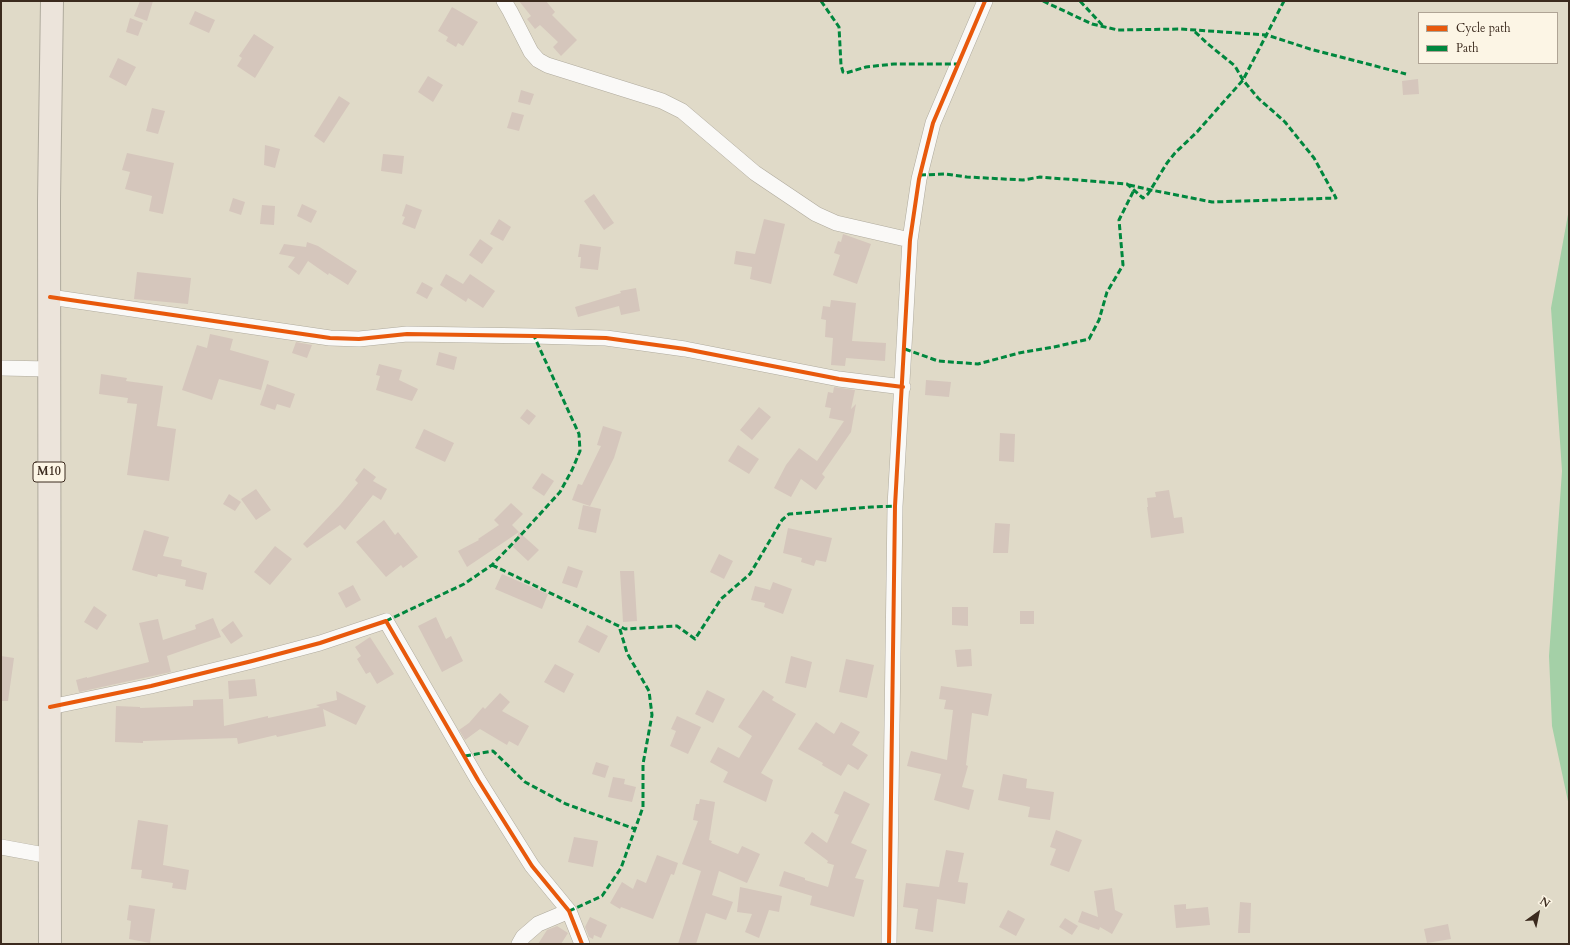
<!DOCTYPE html>
<html>
<head>
<meta charset="utf-8">
<style>
  body { margin:0 }
  #map { position:relative; width:1570px; height:945px; overflow:hidden; background:#e0dac8; font-family:Cardo,serif }
  canvas { display:block }
  .frame { position:absolute; inset:0; border:2px solid #3b2a1e; pointer-events:none }
  .legend { position:absolute; left:1418px; top:12px; width:140px; height:52px; box-sizing:border-box; background:#fcf5e5; border:1px solid #afa495; margin:0; padding:5px 7px; list-style:none; font-size:12px; color:#3b2a1e }
  .legend li { display:flex; align-items:center; gap:8px; height:20px }
  .legend b { width:20px; border:1px solid #afa495 }
  .north { position:absolute; left:1518px; top:893px; width:40px; height:40px; -webkit-text-stroke:3px #fcf5e5; paint-order:stroke; rotate:33deg; font-size:11px; font-weight:700; line-height:16px; text-align:center; color:#3b2a1e }
  .north::after { content:''; display:block; margin:auto; width:14px; height:18px; background:#3b2a1e; clip-path:polygon(50% 0,100% 100%,50% 72%,0 100%) }
</style>
</head>
<body>
<div id="map">
<canvas width="1570" height="945"></canvas>
<div class="frame"></div>
<ul class="legend">
<li><b style="height:5px;background:#e8590c"></b>Cycle path</li>
<li><b style="height:5px;background:#00873e"></b>Path</li>
</ul>
<div class="north">N</div>
</div>
<script>
const g = document.querySelector('canvas').getContext('2d');
g.lineJoin = 'round';
function fill(path, color) { g.fillStyle = color; g.fill(path, 'evenodd'); }
const toPath = rows => new Path2D(rows.map(r => 'M' + r).join(''));
function stroke(path, color, width, dash) { g.strokeStyle = color; g.lineWidth = width; g.lineCap = dash ? 'butt' : 'round'; g.setLineDash(dash || []); g.stroke(path); }
function drawText(font, color, halo, rows, align = 'center') {
  g.font = font + ' Cardo,serif'; g.lineWidth = 3.5; g.setLineDash([]); g.textBaseline = 'middle'; g.strokeStyle = halo; g.fillStyle = color; for (const [text, x, y, turn = 0] of rows) {
    g.save(); g.translate(x, y); g.rotate((+turn || 0) * Math.PI / 180); g.textAlign = isNaN(turn) ? turn : align; if (halo) g.strokeText(text, 0, 0); g.fillText(text, 0, 0); g.restore();
  }
}
fill(toPath([
  [1569,209,1569,806,1552,726,1549,656,1562,471,1551,308]
]), '#a4d0a7');
fill(toPath([
  [140,1,153,1,147,21,134,16],
  [519,1,546,1,555,12,552,15,577,40,561,56,553,47,558,42,540,25,535,29,527,19,531,16],
  [452,7,478,22,463,46,458,43,456,47,446,41,448,37,438,31],
  [195,11,215,20,209,33,189,24],
  [130,18,143,23,138,36,126,32],
  [254,34,274,47,255,78,237,66,242,58,239,56],
  [118,58,136,67,126,86,109,77],
  [428,76,443,85,433,102,418,92],
  [1418,79,1419,94,1403,95,1402,81],
  [521,90,534,94,530,105,518,102],
  [339,96,350,103,324,143,314,136],
  [152,108,165,111,158,134,146,131],
  [512,112,524,115,519,131,507,128],
  [265,145,280,149,275,168,264,165],
  [127,153,174,163,163,214,149,211,152,196,125,189,130,172,122,170],
  [383,154,404,156,402,174,381,171],
  [594,194,614,223,604,230,584,201],
  [233,198,245,202,241,215,229,211],
  [302,204,317,211,311,223,297,216],
  [406,204,422,210,415,229,402,224,405,217,402,216],
  [262,205,275,206,274,225,260,224],
  [499,219,511,227,503,241,490,234],
  [764,219,785,224,771,284,750,279,752,267,734,264,736,251,755,254],
  [843,234,871,244,857,284,833,275,840,255,834,253,838,241,841,242],
  [480,239,493,248,482,264,469,255],
  [307,242,318,246,357,271,348,285,329,273,328,275,308,261,299,275,288,267,295,257,279,254,284,244,306,247],
  [580,244,601,247,598,270,580,268,581,257,578,257],
  [137,272,191,278,188,304,134,299],
  [446,274,463,284,470,274,495,291,483,308,468,298,466,302,440,285],
  [422,282,433,288,427,299,416,293],
  [636,288,640,311,621,315,619,306,578,317,575,307,621,293,620,291],
  [831,300,856,303,852,341,886,343,885,361,846,358,845,366,831,365,833,338,825,337,826,320,821,319,823,306,830,307],
  [210,334,233,339,230,350,269,361,261,390,219,379,212,400,182,390,197,345,207,348],
  [296,342,312,345,307,358,292,353],
  [439,352,457,357,454,370,436,365],
  [379,364,402,370,399,380,418,389,412,401,376,390,380,376,376,375],
  [101,374,127,378,126,381,163,386,157,426,176,429,169,481,127,475,137,404,127,403,128,398,99,394],
  [926,380,951,382,949,397,925,395],
  [267,384,295,394,290,408,277,404,275,410,260,405],
  [834,387,855,390,851,409,856,404,851,432,822,474,825,477,816,490,801,479,791,497,774,488,786,465,799,448,817,461,844,421,829,418,831,408,825,407,828,392,833,393],
  [759,407,771,417,752,440,740,430],
  [527,409,536,416,529,425,520,418],
  [603,426,622,432,614,458,590,506,572,500,578,484,582,485,601,446,597,445],
  [424,429,454,443,445,462,415,448],
  [1000,433,1015,434,1014,462,999,461],
  [738,445,759,459,749,474,728,461],
  [364,468,376,477,373,481,387,489,381,500,373,495,345,530,340,525,307,548,303,544,340,505,358,483,355,480],
  [542,473,554,481,544,496,532,488],
  [256,489,271,510,256,520,241,499],
  [1169,490,1174,518,1182,517,1184,533,1151,538,1147,507,1148,507,1147,498,1156,497,1155,492],
  [229,494,241,502,235,511,223,504],
  [511,503,523,514,512,525,519,532,467,567,458,551,479,540,478,539,499,525,494,520],
  [583,505,601,509,596,533,578,529],
  [384,520,395,535,398,532,418,557,403,568,401,565,386,577,356,542],
  [995,523,1010,524,1008,553,993,553],
  [788,528,832,538,826,562,816,560,814,566,801,562,802,558,783,553],
  [144,530,169,537,163,556,182,560,181,566,207,573,203,590,185,586,186,580,158,574,157,577,132,570],
  [519,532,539,550,528,561,513,547],
  [275,546,292,559,270,585,254,572],
  [719,554,733,561,724,579,710,572],
  [568,566,583,571,577,588,562,583],
  [620,571,634,571,637,621,623,622],
  [502,574,548,594,542,609,495,589],
  [773,582,792,589,783,614,764,607,765,603,751,600,755,586,770,590],
  [353,585,361,600,346,608,338,593],
  [94,606,107,615,97,630,84,622],
  [952,607,968,607,968,626,952,625],
  [1020,611,1034,611,1034,624,1020,624],
  [436,617,446,639,451,636,463,661,442,672,418,626],
  [213,618,221,637,167,656,171,672,79,692,76,680,87,677,87,678,149,662,139,623,158,619,163,640,196,629,195,625],
  [233,621,243,636,231,644,221,630],
  [587,625,608,636,599,653,578,642],
  [370,637,394,674,377,684,370,672,366,674,357,659,361,656,355,647],
  [971,649,972,666,957,667,955,650],
  [1,656,14,658,8,701,1,701],
  [791,656,812,662,806,688,785,683],
  [846,659,874,665,867,698,839,692],
  [555,664,574,674,564,693,544,682],
  [255,679,257,696,229,699,228,681],
  [941,686,992,694,988,716,972,713,966,765,968,766,962,787,974,790,969,810,934,800,941,774,907,766,911,751,947,760,953,710,944,709,946,700,939,699],
  [707,690,725,699,713,723,695,714],
  [763,690,774,697,772,700,796,714,761,773,773,780,766,802,723,782,728,772,710,762,718,747,739,758,752,736,738,727],
  [336,691,366,706,356,725,323,709,326,726,277,737,276,735,238,744,237,738,143,741,143,743,115,742,116,706,140,707,140,708,193,706,193,700,223,699,224,726,268,716,268,718,320,707,316,705,337,700],
  [500,693,510,702,502,711,529,726,518,746,509,741,507,745,480,729,465,740,459,730,469,723,483,707,485,709],
  [677,716,701,727,688,754,670,746,676,731,671,729],
  [816,722,834,734,841,722,860,732,852,745,868,755,858,770,848,764,841,776,822,765,823,763,798,749],
  [596,762,609,766,605,778,592,774],
  [1003,774,1027,779,1026,788,1054,792,1050,820,1028,817,1030,807,998,800],
  [613,777,625,779,624,784,636,787,632,802,608,797],
  [844,791,870,804,851,843,867,850,855,878,864,880,854,917,810,905,812,896,779,886,784,871,805,878,805,880,828,887,834,865,827,863,828,861,804,843,812,832,827,843,839,815,834,813],
  [700,799,715,802,709,840,712,841,711,843,738,854,742,846,760,854,747,883,719,871,712,895,733,902,726,920,706,913,696,944,678,944,701,871,682,864,698,821,693,820,696,804,699,804],
  [138,820,168,825,163,865,189,870,186,890,172,888,173,883,141,878,142,870,131,869],
  [1056,830,1082,840,1069,872,1050,865,1056,849,1050,847],
  [574,837,598,841,593,867,568,862],
  [946,850,964,853,958,882,968,883,965,904,937,899,933,932,915,929,918,909,903,907,906,883,939,887],
  [657,855,678,863,674,875,671,874,653,919,621,907,620,909,610,903,622,882,633,889,637,879,646,883],
  [740,887,782,896,779,912,769,910,759,938,745,932,752,914,737,912],
  [1112,888,1115,910,1123,914,1112,934,1100,927,1099,930,1078,922,1082,911,1098,917,1094,891],
  [1240,902,1251,903,1250,933,1238,933],
  [1186,904,1186,909,1208,907,1210,925,1176,928,1174,905],
  [129,905,155,909,150,943,129,939,131,921,127,920],
  [1008,910,1025,919,1016,936,999,927],
  [590,917,607,925,601,938,594,935,593,939,589,937,585,927],
  [1065,918,1078,926,1072,935,1059,927],
  [1448,924,1451,939,1427,943,1424,929],
  [557,926,568,933,561,944,538,944,547,930]
]), '#d5c6bc');
const minor = toPath([
  [504,1,510,11,531,52,538,60,547,65,662,101,682,111,755,173,816,214,836,223,910,240],
  [50,297,330,338,359,339,407,334,534,336,606,338,685,349,839,379,903,387],
  [1,368,50,369],
  [50,707,151,686,252,661,320,643,386,621,478,780,532,866,569,911,582,944],
  [1,847,50,856],
  [519,944,523,937,538,924,569,911],
  [889,944,895,506,910,240,919,179,933,123,985,1]
]);
const highway = toPath([
  [50,944,49,201,52,1]
]);
stroke(minor, '#afaa9d', 16);
stroke(highway, '#afaa9d', 24);
stroke(minor, '#faf9f7', 15);
stroke(highway, '#ece4db', 22);
stroke(toPath([
  [821,1,839,27,841,65,843,72,846,73,866,67,894,64,959,64],
  [1043,1,1092,24,1118,30,1181,29,1267,35,1310,49,1406,74],
  [1080,1,1104,27],
  [920,175,945,174,967,177,1023,180,1040,177,1127,184,1143,198,1148,194,1167,163,1175,153,1197,132,1243,80,1284,1],
  [1129,185,1151,190,1212,202,1336,198,1314,158,1285,122,1258,98,1243,80,1235,66,1208,44,1194,31],
  [905,349,938,361,978,364,1019,353,1054,347,1089,339,1099,320,1107,292,1123,265,1119,220,1134,190],
  [492,565,625,629,677,626,695,639,721,599,750,574,782,520,789,514,872,507,895,506],
  [386,621,464,584,492,565,519,537,560,492,572,470,580,451,579,434,534,336],
  [465,756,493,751,525,782,566,804,635,829],
  [569,911,602,896,621,868,643,807,643,764,652,715,649,691,627,653,619,626]
]), '#00873e', 3, [6, 3]);
stroke(toPath([
  [50,297,330,338,359,339,407,334,534,336,606,338,685,349,839,379,903,387],
  [50,707,151,686,252,661,320,643,386,621,478,780,532,866,569,911,582,944],
  [889,944,895,506,910,240,919,179,933,123,985,1]
]), '#e8590c', 4);
for (const [x, y, w] of [
  [49,472,32]
]) { const box = new Path2D(); box.roundRect(x - w / 2, y - 10, w, 20, 3); g.fillStyle = '#fcf5e5'; g.fill(box); stroke(box, '#3b2a1e', 1); }
drawText('bold 12px', '#3b2a1e', null, [
  ["M10",49,472]
]);
</script>
</body>
</html>
